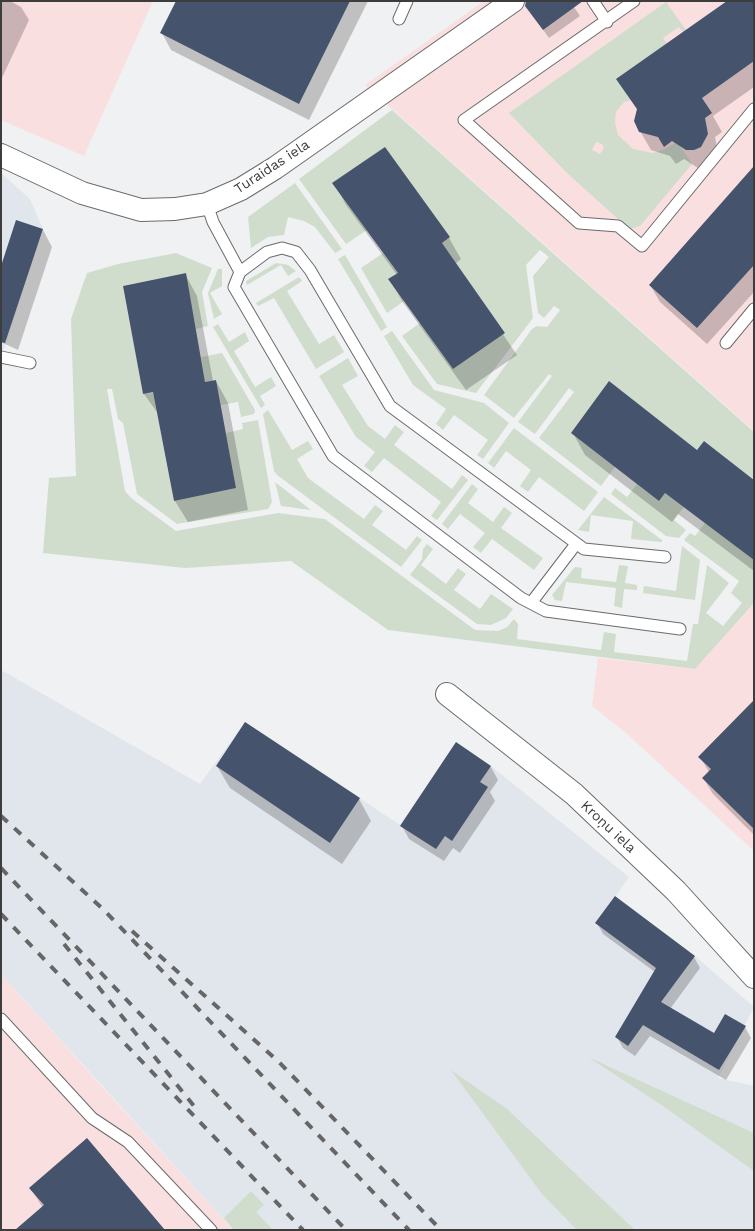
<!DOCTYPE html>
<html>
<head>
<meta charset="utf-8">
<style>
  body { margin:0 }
  #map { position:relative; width:755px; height:1231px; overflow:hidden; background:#f0f1f2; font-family:"Work Sans",sans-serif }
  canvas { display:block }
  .frame { position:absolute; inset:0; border:2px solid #3d3d3e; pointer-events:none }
</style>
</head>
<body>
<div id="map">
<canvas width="755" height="1231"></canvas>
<div class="frame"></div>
</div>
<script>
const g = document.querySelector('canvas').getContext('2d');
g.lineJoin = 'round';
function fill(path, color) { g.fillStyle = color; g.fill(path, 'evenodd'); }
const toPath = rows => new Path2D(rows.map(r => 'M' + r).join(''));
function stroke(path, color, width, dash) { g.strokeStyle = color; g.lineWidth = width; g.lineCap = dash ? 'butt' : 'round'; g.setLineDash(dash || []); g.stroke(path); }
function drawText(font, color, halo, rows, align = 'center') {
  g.font = font + ' "Work Sans",sans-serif'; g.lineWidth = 5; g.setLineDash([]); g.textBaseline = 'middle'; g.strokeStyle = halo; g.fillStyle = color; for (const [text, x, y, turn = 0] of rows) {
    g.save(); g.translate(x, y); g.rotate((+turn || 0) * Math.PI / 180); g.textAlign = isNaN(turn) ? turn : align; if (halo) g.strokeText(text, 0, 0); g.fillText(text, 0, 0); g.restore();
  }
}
fill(toPath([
  [1,173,30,199,43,229,1,358],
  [1,670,200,784,245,722,400,825,456,742,491,766,629,877,615,897,695,956,754,1007,718,1078,754,1086,754,1230,233,1230,1,974]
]), '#e1e6ed');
fill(toPath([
  [1,1,153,1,84,156,1,120],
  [484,1,754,1,754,431,365,85],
  [754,603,754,851,626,733,592,706,598,658,695,669],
  [1,974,105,1090,233,1230,1,1230]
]), '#fadfe0');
fill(toPath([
  [666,2,686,30,683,32,679,27,663,38,667,44,631,100,624,102,616,112,615,123,618,135,633,149,653,153,663,150,677,142,692,164,640,226,629,229,566,172,509,113],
  [596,142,602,144,604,148,600,154,592,150],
  [392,110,754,432,754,480,704,441,697,450,609,382,615,467,601,486,539,438,574,392,569,388,535,434,518,422,552,376,549,374,514,418,484,395,532,329,537,326,547,327,560,310,554,306,544,318,538,313,533,276,549,257,540,250,526,265,533,318,476,393,437,384,402,336,420,323,453,369,505,333,442,243,450,237,367,230,346,244,299,179],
  [295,183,342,249,335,253,315,227,304,221,288,217,284,235,268,237,251,248,248,217],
  [176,253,212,268,202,292,208,326,196,329,185,273,123,286,143,394,153,393,174,501,236,488,226,433,243,429,242,423,258,420,272,502,268,509,177,524,137,494,123,423,118,419,112,389,107,389,125,491,131,498,176,531,278,513,325,519,475,630,498,631,507,627,514,619,518,624,517,639,601,650,604,632,616,634,614,652,687,661,693,624,698,624,707,565,729,583,706,613,723,626,742,603,731,593,739,581,684,540,690,533,695,536,705,523,754,558,754,603,695,669,388,630,291,561,185,568,43,553,49,478,76,476,71,319,87,273,118,264],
  [383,253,398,273,404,301,387,313,361,268],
  [345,255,387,327,381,331,338,259],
  [276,263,288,265,296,271,288,276,281,265,247,285,246,281],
  [218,269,222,269,222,286,210,293,222,314,214,319,208,293],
  [299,277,302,281,287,291,319,344,334,335,344,352,316,369,274,298,258,306,256,303],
  [218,324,229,342,245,332,249,341,234,351,255,387,271,377,276,386,260,396,265,405,261,408,213,327],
  [392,331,434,390,484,403,509,423,483,459,477,455,488,440,454,415,443,430,436,424,446,409,413,385,384,336],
  [222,353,255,410,254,414,241,417,238,402,221,405,216,380,205,382,201,357],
  [348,358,358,376,342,385,368,426,385,439,395,425,404,432,394,445,452,489,462,475,468,480,437,520,431,516,441,502,384,458,372,472,364,466,375,452,356,437,319,376],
  [268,410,292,450,308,441,313,449,297,459,308,478,364,519,375,505,383,511,372,525,406,550,417,536,422,540,401,567,277,475,274,471,263,414],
  [514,428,598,492,584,511,539,477,528,492,520,486,531,470,506,451,494,468,488,463],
  [275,482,311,510,281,506],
  [472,484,478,489,468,503,493,522,504,507,512,513,501,528,543,558,534,570,492,539,481,553,473,547,485,533,460,514,448,529,442,524],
  [637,484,659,501,665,493,684,507,674,520,686,530,679,538,666,536,611,494,615,488,627,497],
  [604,497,662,540,662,542,631,539,633,521,591,515,589,532,578,530],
  [427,544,433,549,421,565,446,584,458,568,466,574,454,590,480,609,491,594,513,609,506,618,491,625,477,624,410,575,422,559,423,549],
  [682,546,700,560,695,600,643,593,644,586,676,591],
  [619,565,628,566,625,583,637,585,637,590,624,589,622,608,614,606,616,588,566,582,562,601,555,600,552,595,575,567,582,568,581,578,616,582],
  [588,1057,754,1133,754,1171,663,1106],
  [451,1070,507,1109,635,1230,577,1230,542,1194],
  [251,1191,264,1205,256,1212,273,1230,234,1230,224,1218]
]), '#d0ddcd');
fill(toPath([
  [1,1,10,1,21,7,29,20,1,80],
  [178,1,368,1,309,120,171,50,162,33],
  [570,1,580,16,549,38,529,10],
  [754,1,754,87,713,116,722,132,715,137,718,153,705,168,698,168,684,159,676,164,670,156,651,150,640,131,638,111,618,79],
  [384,149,449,238,461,259,455,264,517,355,466,390,402,301,390,280,397,275,346,205,334,183],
  [754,168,754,292,707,344,660,302,650,285],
  [43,230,52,247,18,350,1,342],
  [185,274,197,296,213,381,216,381,228,403,248,510,188,522,175,501,159,415,144,394,125,287],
  [573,433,697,451,754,481,754,571,678,514,672,522,585,455],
  [754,702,754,835,713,794,703,778,709,772,700,757],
  [217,766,359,799,371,821,342,864,230,788],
  [491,767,498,780,490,792,495,801,460,853,453,848,444,861,409,839,402,826],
  [597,923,694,957,700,968,670,1009,714,1034,745,1027,751,1038,726,1080,650,1036,635,1056,623,1048,617,1037,655,972,603,934],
  [31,1189,164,1230,43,1208]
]), '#0003');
fill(toPath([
  [176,1,350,1,299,104,160,33],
  [526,1,583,1,543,30,525,6],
  [727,1,754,1,754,61,702,98,712,113,705,118,708,134,701,147,694,150,686,150,672,141,664,147,658,137,639,132,634,121,637,109,616,79],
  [385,147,450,237,442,243,505,333,453,369,388,279,398,273,332,183],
  [754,166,754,265,697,328,649,285],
  [16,220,43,229,5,343,1,342,1,266],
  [186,273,205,382,216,380,236,488,174,501,153,392,143,394,123,286],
  [609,381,697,450,704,441,754,480,754,560,665,493,659,501,571,433],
  [754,700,754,829,702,778,711,769,698,757],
  [245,722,360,798,330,843,216,766],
  [456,742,491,766,480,782,488,787,452,841,445,836,436,849,400,826],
  [615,896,695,956,661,1002,714,1033,725,1014,746,1026,719,1070,643,1025,628,1046,615,1037,656,968,595,923],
  [87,1138,165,1230,15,1230,44,1205,29,1188]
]), '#45546c');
const service = toPath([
  [593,1,607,22],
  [634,1,464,120,579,223,618,226,642,246,754,109],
  [399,19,407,1],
  [207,204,213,222,240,272,234,287,333,456,521,598,546,611,680,629],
  [240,272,267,252,282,248,296,252,310,270,390,406,584,549,665,557],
  [726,343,754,309],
  [1,357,30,363],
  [531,603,576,544],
  [1,1019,92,1118,128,1142,211,1230]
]);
const minor = toPath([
  [1,155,82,193,141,210,175,209,207,204,241,189,275,168,513,1],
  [447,694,574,794,676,891,754,977]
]);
stroke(service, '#6a6b6c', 13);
stroke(minor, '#6a6b6c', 24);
stroke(service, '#fff', 11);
stroke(minor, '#fff', 22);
stroke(toPath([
  [1,816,104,910,409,1230],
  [1,868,346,1230],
  [1,914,303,1230],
  [132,931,279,1062,441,1230],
  [64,944,194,1106]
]), '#666667', 4, [9, 9]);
drawText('14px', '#3d3d3e', '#fff', [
  ["Turaidas iela",272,167,-33],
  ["Kroņu iela",608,827,43]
]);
</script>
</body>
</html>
